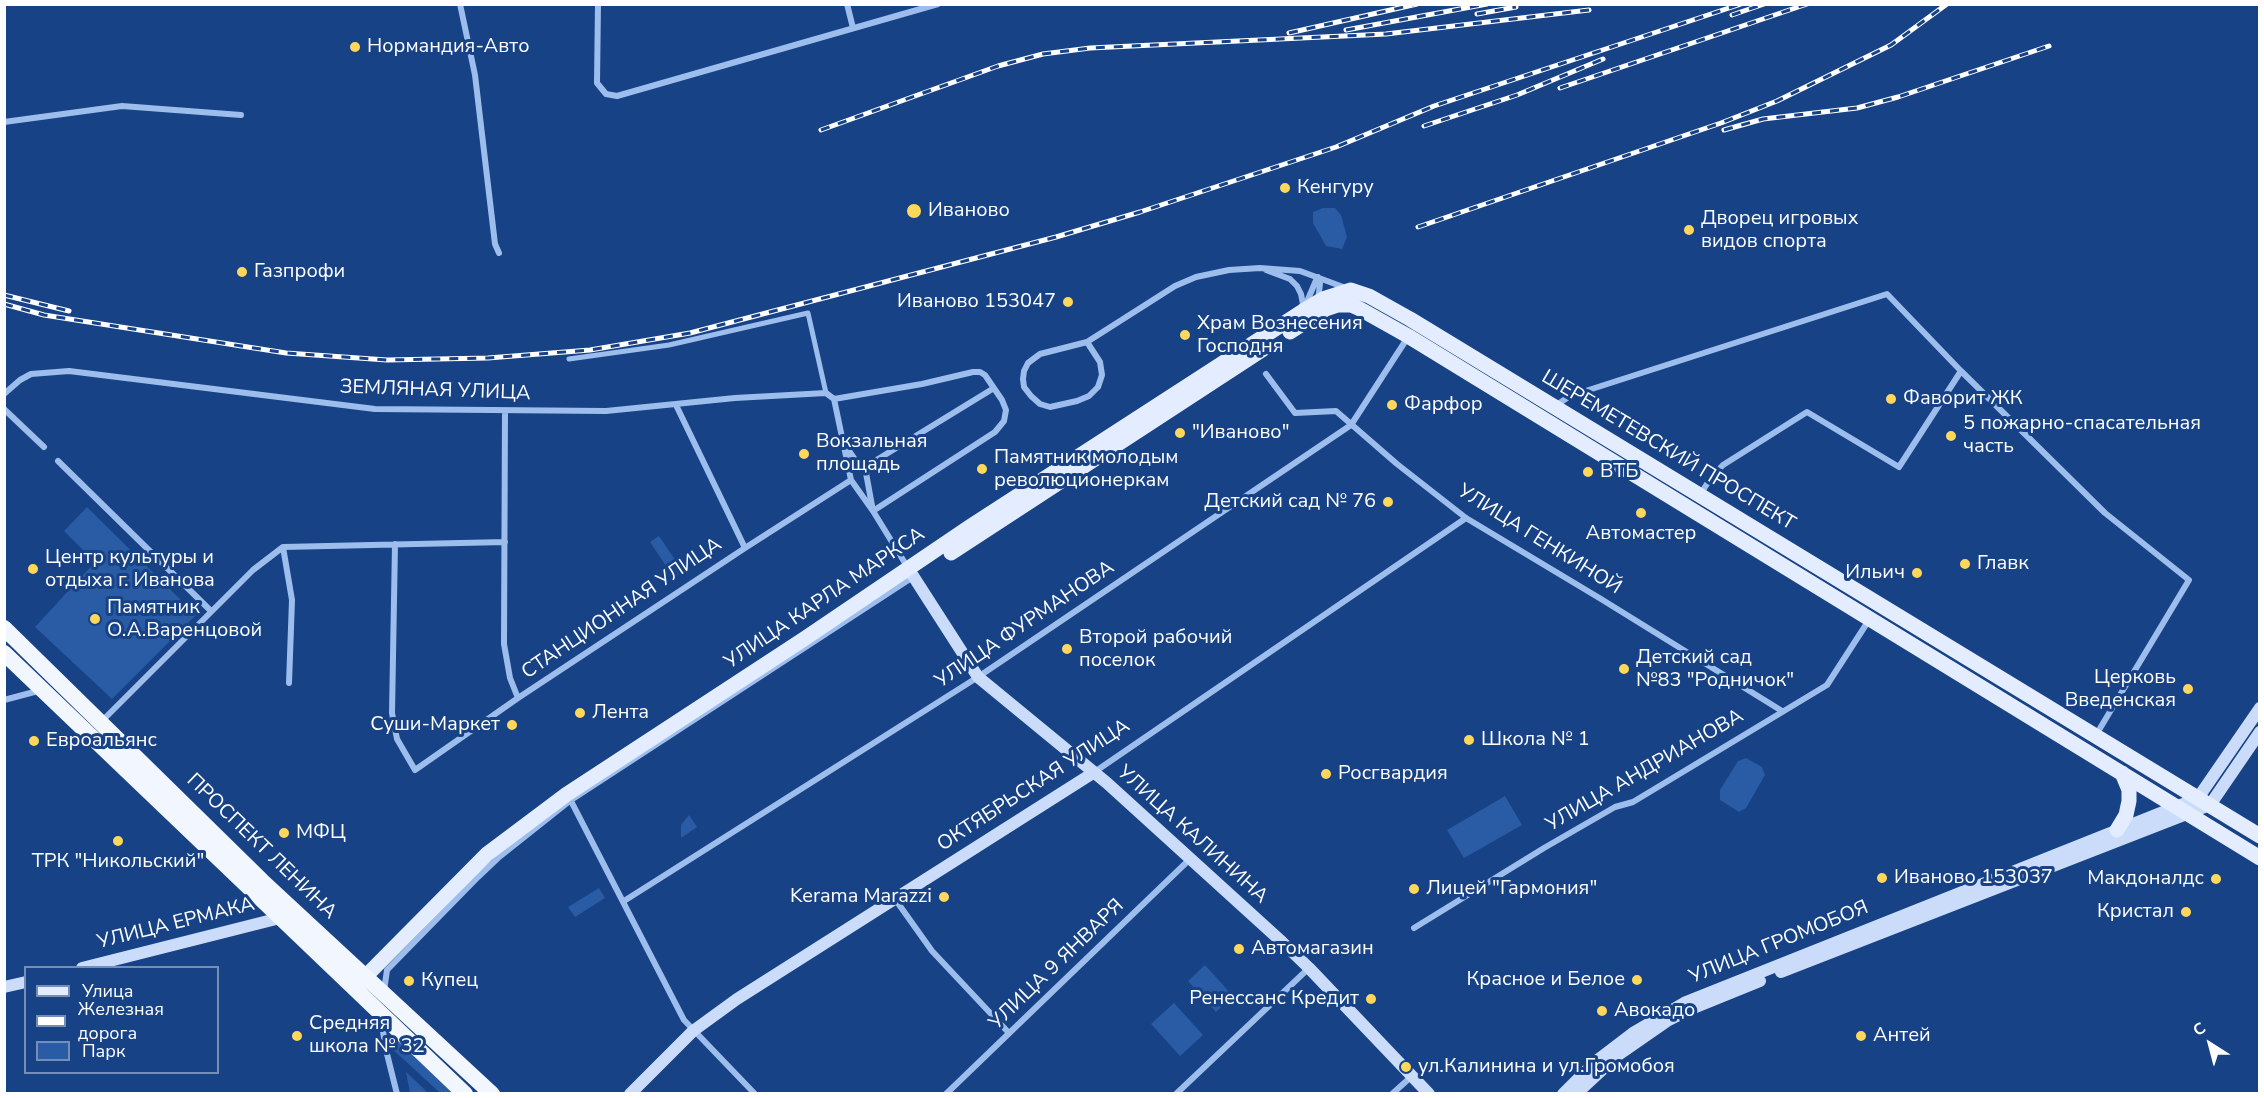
<!DOCTYPE html>
<html>
<head>
<meta charset="utf-8">
<style>
  body { margin:0 }
  #map { position:relative; width:2264px; height:1098px; overflow:hidden; background:#174286; font-family:"Nunito Sans",sans-serif }
  canvas { display:block }
  .frame { position:absolute; inset:0; border:6px solid #fff; pointer-events:none }
  .legend { position:absolute; left:24px; top:966px; width:195px; height:108px; box-sizing:border-box; background:#174286; border:2px solid #748eb6; margin:0; padding:8px 10px; list-style:none; font-size:18px; color:#fff }
  .legend li { display:flex; align-items:center; gap:12px; height:30px }
  .legend b { width:30px; border:2px solid #748eb6 }
  .north { position:absolute; left:2180px; top:1014px; width:60px; height:60px; -webkit-text-stroke:4px #174286; paint-order:stroke; rotate:324deg; font-size:16px; font-weight:700; line-height:24px; text-align:center; color:#fff }
  .north::after { content:''; display:block; margin:auto; width:21px; height:27px; background:#fff; clip-path:polygon(50% 0,100% 100%,50% 72%,0 100%) }
</style>
</head>
<body>
<div id="map">
<canvas width="2264" height="1098"></canvas>
<div class="frame"></div>
<ul class="legend">
<li><b style="height:8px;background:#e4edff"></b>Улица</li>
<li><b style="height:8px;background:#fff"></b>Железная дорога</li>
<li><b style="height:16px;background:#2a5ba5"></b>Парк</li>
</ul>
<div class="north">С</div>
</div>
<script>
const g = document.querySelector('canvas').getContext('2d');
g.lineJoin = 'round';
function fill(path, color) { g.fillStyle = color; g.fill(path, 'evenodd'); }
const toPath = rows => new Path2D(rows.map(r => 'M' + r).join(''));
function stroke(path, color, width, dash) { g.strokeStyle = color; g.lineWidth = width; g.lineCap = dash ? 'butt' : 'round'; g.setLineDash(dash || []); g.stroke(path); }
function drawText(font, color, halo, rows, align = 'center') {
  g.font = font + ' "Nunito Sans",sans-serif'; g.lineWidth = 6; g.setLineDash([]); g.textBaseline = 'middle'; g.strokeStyle = halo; g.fillStyle = color; for (const [text, x, y, turn = 0] of rows) {
    g.save(); g.translate(x, y); g.rotate((+turn || 0) * Math.PI / 180); g.textAlign = isNaN(turn) ? turn : align; if (halo) g.strokeText(text, 0, 0); g.fillText(text, 0, 0); g.restore();
  }
}
fill(toPath([
  [1323,208,1335,208,1341,215,1347,237,1342,249,1326,246,1313,223,1313,212],
  [87,507,196,615,112,699,35,627,95,562,64,531],
  [659,536,678,564,679,574,674,578,650,542],
  [1746,758,1762,767,1765,775,1746,808,1739,812,1720,800,1720,790,1738,761],
  [1505,796,1522,825,1464,858,1447,830],
  [689,815,697,827,681,838,681,825],
  [599,888,605,898,575,917,568,907],
  [1205,965,1233,996,1216,1012,1188,981],
  [1174,1003,1203,1035,1180,1056,1151,1024],
  [392,1035,457,1093,440,1093,387,1044,385,1042],
  [406,1072,422,1087,426,1091,424,1093,410,1093]
]), '#2a5ba5');
stroke(toPath([
  [569,359,669,345,808,313,826,393]
]), '#9dbeed', 5);
stroke(toPath([
  [460,4,475,75,495,244,499,253],
  [598,4,597,83,606,94,617,96,938,4],
  [847,4,853,28],
  [4,122,122,106,241,115],
  [1266,270,1290,279,1297,286,1301,294,1303,304,1301,308],
  [1318,277,1320,284,1318,300],
  [1306,304,1317,278],
  [1087,342,1175,286,1196,277,1229,270,1260,268,1300,271,1346,288],
  [1087,342,1100,362,1102,375,1098,387,1089,396,1077,401,1050,407,1040,404,1031,396,1024,387,1023,379,1024,371,1028,363,1040,354,1087,342],
  [1266,374,1295,413,1336,411,1397,464,1466,518,1601,599,1782,711],
  [4,394,20,380,31,374,69,371,375,409,606,411,735,398,826,393,834,399],
  [834,399,922,384,973,372,980,372,985,375,1002,400,1006,410,1004,421,995,432,873,511],
  [834,399,851,480,873,511,908,568],
  [676,405,745,548],
  [1555,406,1570,396,1887,294,1961,371,2105,513,2189,580,2096,735],
  [4,409,44,447],
  [505,411,504,644,510,678,518,698],
  [847,448,856,461,862,465,870,464],
  [58,461,211,611],
  [1700,495,1710,479,1723,465,1807,412,1899,467,1961,371],
  [873,511,866,473,870,464,994,388],
  [395,544,392,713,397,739,415,770,518,698,745,548,851,480],
  [283,547,292,600,289,683],
  [4,700,38,691],
  [102,721,253,570,283,547,505,542],
  [1093,773,1466,518],
  [569,797,684,1020,755,1094],
  [895,899,932,951,1009,1033],
  [624,901,978,677,1351,425,1408,337],
  [1414,928,1544,848,1615,807,1633,802,1827,685,1869,620],
  [384,991,387,970,478,877,498,858,571,800,913,577],
  [385,1021,383,1031,385,1046,397,1094],
  [946,1094,1190,859],
  [1176,1094,1309,968],
  [1392,1094,1412,1076]
]), '#9dbeed', 6);
stroke(toPath([
  [908,568,978,677,1107,783,1282,942,1309,968,1429,1094],
  [82,968,280,918],
  [1781,972,2210,805,2260,732],
  [4,987,26,982],
  [630,1094,693,1031,737,999,1093,773],
  [1563,1094,1595,1062,1633,1033,1686,1002,2198,798,2260,708],
  [1576,1094,1618,1055,1667,1021,1691,1009,1760,981]
]), '#cadcf9', 12);
stroke(toPath([
  [1290,332,1326,309,1338,305,1351,305,1360,309,1408,336,2260,858],
  [951,553,1268,346],
  [2117,830,2126,815,2129,801,2129,790,2122,773],
  [357,985,487,854,567,794,804,639,971,526,1303,311,1323,299,1351,290,1369,296,1410,319,2260,836]
]), '#e4edff', 15);
stroke(toPath([
  [4,628,262,881,492,1094],
  [4,653,465,1094]
]), '#f2f6ff', 16);
const rail = toPath([
  [1477,14,1516,7],
  [1732,15,1764,4],
  [1346,30,1487,4],
  [1289,33,1417,4],
  [1560,88,1807,4],
  [1424,126,1517,95,1603,59],
  [821,130,998,66,1043,54,1090,48,1386,34,1589,10],
  [1724,130,1763,119,1857,108,1898,97,2049,46],
  [1418,227,1721,123,1777,101,1891,45,1947,4],
  [4,295,69,311],
  [4,304,44,315,286,353,387,360,488,358,590,350,690,333,1056,237,1140,212,1336,147,1434,106,1741,4]
]);
stroke(rail, '#fff', 5);
stroke(rail, '#174286', 3, [9]);
for (const [x, y, r, color] of [
  [355,47,6,"#ffd75a"],
  [1285,188,6,"#ffd75a"],
  [914,211,8,"#ffd75a"],
  [1689,230,6,"#ffd75a"],
  [242,272,6,"#ffd75a"],
  [1068,302,6,"#ffd75a"],
  [1185,335,6,"#ffd75a"],
  [1891,399,6,"#ffd75a"],
  [1392,405,6,"#ffd75a"],
  [1180,433,6,"#ffd75a"],
  [1951,436,6,"#ffd75a"],
  [804,454,6,"#ffd75a"],
  [982,469,6,"#ffd75a"],
  [1588,472,6,"#ffd75a"],
  [1388,502,6,"#ffd75a"],
  [1641,513,6,"#ffd75a"],
  [1965,564,6,"#ffd75a"],
  [33,569,6,"#ffd75a"],
  [1917,573,6,"#ffd75a"],
  [95,619,6,"#ffd75a"],
  [1067,649,6,"#ffd75a"],
  [1624,669,6,"#ffd75a"],
  [2188,689,6,"#ffd75a"],
  [580,713,6,"#ffd75a"],
  [512,725,6,"#ffd75a"],
  [1469,740,6,"#ffd75a"],
  [34,741,6,"#ffd75a"],
  [1326,774,6,"#ffd75a"],
  [284,833,6,"#ffd75a"],
  [118,841,6,"#ffd75a"],
  [1882,878,6,"#ffd75a"],
  [2216,879,6,"#ffd75a"],
  [1414,889,6,"#ffd75a"],
  [944,897,6,"#ffd75a"],
  [2186,912,6,"#ffd75a"],
  [1239,949,6,"#ffd75a"],
  [1637,980,6,"#ffd75a"],
  [409,981,6,"#ffd75a"],
  [1371,999,6,"#ffd75a"],
  [1602,1011,6,"#ffd75a"],
  [297,1036,6,"#ffd75a"],
  [1861,1036,6,"#ffd75a"],
  [1406,1067,6,"#ffd75a"]
]) { const dot = new Path2D(); dot.arc(x, y, r, 0, 2 * Math.PI); g.fillStyle = color; g.fill(dot); stroke(dot, '#174286', 2); }
drawText('20px', '#fff', '#174286', [
  ["Нормандия-Авто",367,47],
  ["Кенгуру",1297,188],
  ["Иваново",928,211],
  ["Дворец игровых",1701,219],
  ["видов спорта",1701,242],
  ["Газпрофи",254,272],
  ["Иваново 153047",1056,302,"right"],
  ["Храм Вознесения",1197,324],
  ["Господня",1197,347],
  ["Фаворит ЖК",1903,399],
  ["Фарфор",1404,405],
  ["5 пожарно-спасательная",1963,424],
  ["часть",1963,447],
  ["\"Иваново\"",1192,433],
  ["Вокзальная",816,442],
  ["площадь",816,465],
  ["Памятник молодым",994,458],
  ["революционеркам",994,481],
  ["ВТБ",1600,472],
  ["Детский сад № 76",1376,502,"right"],
  ["Автомастер",1641,534,"center"],
  ["Центр культуры и",45,558],
  ["отдыха г. Иванова",45,581],
  ["Главк",1977,564],
  ["Ильич",1905,573,"right"],
  ["Памятник",107,608],
  ["О.А.Варенцовой",107,631],
  ["Второй рабочий",1079,638],
  ["поселок",1079,661],
  ["Детский сад",1636,658],
  ["№83 \"Родничок\"",1636,681],
  ["Церковь",2176,678,"right"],
  ["Введенская",2176,701,"right"],
  ["Лента",592,713],
  ["Суши-Маркет",500,725,"right"],
  ["Школа № 1",1481,740],
  ["Евроальянс",46,741],
  ["Росгвардия",1338,774],
  ["МФЦ",296,833],
  ["ТРК \"Никольский\"",118,862,"center"],
  ["Иваново 153037",1894,878],
  ["Макдоналдс",2204,879,"right"],
  ["Лицей \"Гармония\"",1426,889],
  ["Kerama Marazzi",932,897,"right"],
  ["Кристал",2174,912,"right"],
  ["Автомагазин",1251,949],
  ["Красное и Белое",1625,980,"right"],
  ["Купец",421,981],
  ["Ренессанс Кредит",1359,999,"right"],
  ["Авокадо",1614,1011],
  ["Средняя",309,1024],
  ["школа № 32",309,1047],
  ["Антей",1873,1036],
  ["ул.Калинина и ул.Громобоя",1418,1067]
], 'left');
drawText('20px', '#fff', '#174286', [
  ["ЗЕМЛЯНАЯ УЛИЦА",435,391,2],
  ["ШЕРЕМЕТЕВСКИЙ ПРОСПЕКТ",1668,451,31],
  ["УЛИЦА ГЕНКИНОЙ",1539,540,32],
  ["УЛИЦА КАРЛА МАРКСА",825,599,-34],
  ["СТАНЦИОННАЯ УЛИЦА",622,609,-34],
  ["УЛИЦА ФУРМАНОВА",1025,625,-34],
  ["УЛИЦА АНДРИАНОВА",1645,771,-30],
  ["ОКТЯБРЬСКАЯ УЛИЦА",1034,786,-33],
  ["УЛИЦА КАЛИНИНА",1192,835,42],
  ["ПРОСПЕКТ ЛЕНИНА",261,847,44],
  ["УЛИЦА ЕРМАКА",176,924,-14],
  ["УЛИЦА ГРОМОБОЯ",1779,943,-22],
  ["УЛИЦА 9 ЯНВАРЯ",1057,965,-44]
]);
</script>
</body>
</html>
